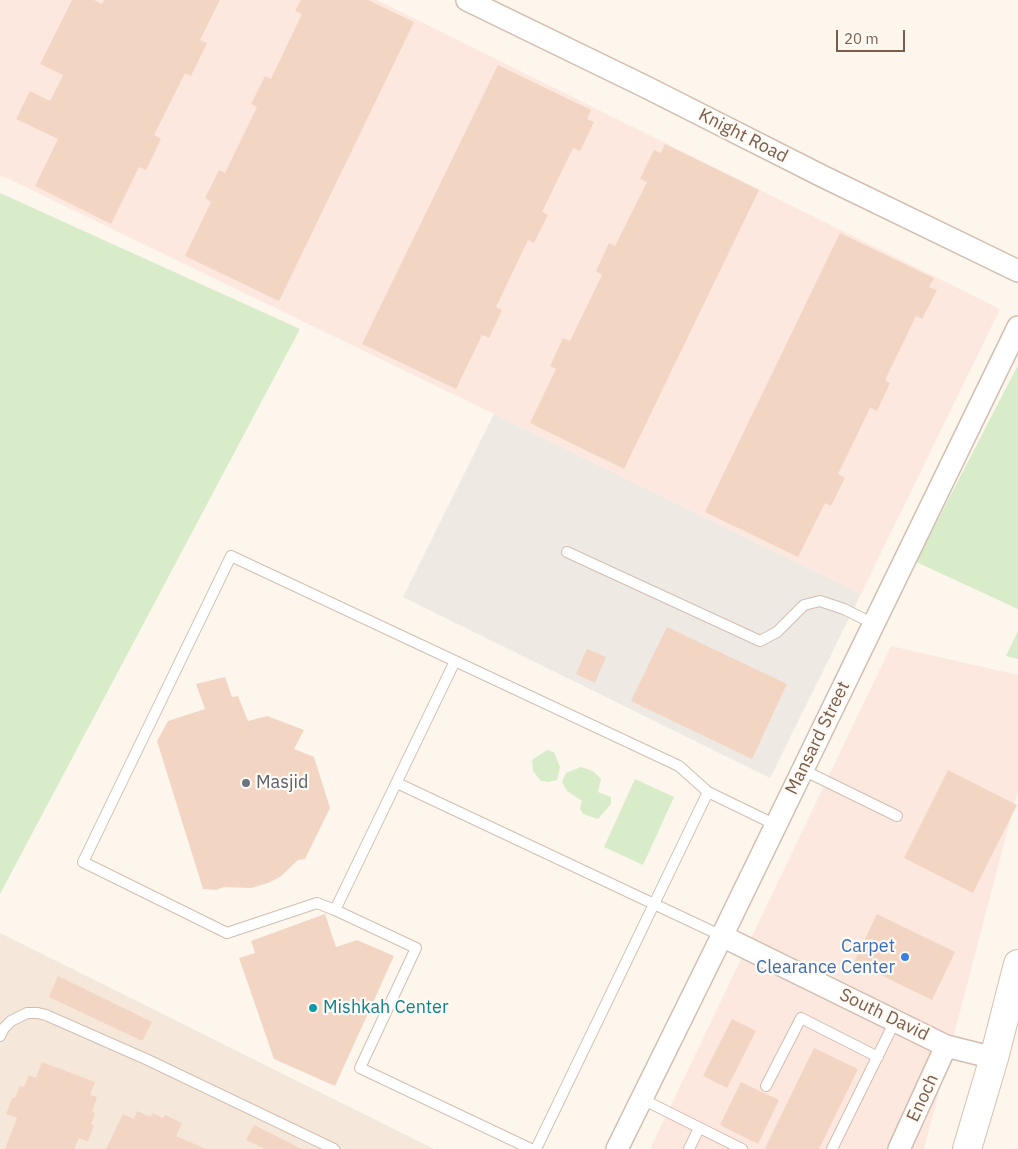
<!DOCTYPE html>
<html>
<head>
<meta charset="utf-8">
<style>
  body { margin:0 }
  #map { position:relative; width:1018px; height:1149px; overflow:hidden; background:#fdf6ec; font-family:"IBM Plex Sans",sans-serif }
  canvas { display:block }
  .scale { position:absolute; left:836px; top:30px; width:69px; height:22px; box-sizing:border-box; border:2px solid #7a5c4d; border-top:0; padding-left:6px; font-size:15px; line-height:18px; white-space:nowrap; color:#7a5c4d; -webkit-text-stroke:4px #fffaf3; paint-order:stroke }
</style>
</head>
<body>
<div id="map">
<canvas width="1018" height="1149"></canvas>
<div class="scale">20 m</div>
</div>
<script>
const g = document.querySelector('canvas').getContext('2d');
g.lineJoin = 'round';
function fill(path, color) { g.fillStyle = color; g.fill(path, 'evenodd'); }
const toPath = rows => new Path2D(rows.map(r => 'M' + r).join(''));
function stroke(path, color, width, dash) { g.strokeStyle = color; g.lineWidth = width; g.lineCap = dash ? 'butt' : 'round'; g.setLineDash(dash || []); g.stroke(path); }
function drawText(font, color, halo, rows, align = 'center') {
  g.font = font + ' "IBM Plex Sans",sans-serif'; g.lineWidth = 4.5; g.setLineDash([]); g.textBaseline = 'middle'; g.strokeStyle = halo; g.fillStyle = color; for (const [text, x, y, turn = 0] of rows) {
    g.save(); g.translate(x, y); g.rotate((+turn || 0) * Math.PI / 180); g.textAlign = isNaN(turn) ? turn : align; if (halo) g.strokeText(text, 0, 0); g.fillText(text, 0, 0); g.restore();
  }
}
fill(toPath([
  [0,933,434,1149,0,1149]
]), '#f5e8da');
fill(toPath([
  [0,0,377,0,1000,309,861,594,494,414,9,179,0,176],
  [891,646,1018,675,1018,790,924,1149,650,1149]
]), '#fde8e0');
fill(toPath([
  [494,414,861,594,770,778,403,597]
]), '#efe9e4');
fill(toPath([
  [0,193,300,329,0,894],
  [1018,365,1018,609,916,562],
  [1018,631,1018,659,1006,656],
  [547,750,554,752,560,767,557,780,548,782,541,781,533,771,532,760],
  [581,767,593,771,601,779,598,792,611,797,611,804,598,819,583,814,580,809,582,801,567,791,562,782,566,773],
  [635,779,674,797,643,865,604,847]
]), '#d8ecc9');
fill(toPath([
  [72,0,94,0,102,4,104,0,220,0,200,40,207,43,191,76,185,73,154,135,161,139,146,170,139,167,111,224,35,186,58,139,16,119,30,91,50,101,63,75,40,64],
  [301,0,368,0,414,22,279,301,185,256,211,202,205,198,219,170,225,173,257,107,251,104,265,76,271,79,302,14,295,11],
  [498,65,591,110,587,119,594,122,580,151,573,148,542,212,548,215,534,243,528,240,496,307,502,310,489,338,482,335,456,389,362,344],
  [665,144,759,190,624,469,530,423,556,369,550,366,563,338,570,341,602,275,596,271,609,243,615,246,647,182,640,179,654,150,661,153],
  [840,233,934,278,929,287,937,290,922,319,916,316,885,380,890,383,877,411,870,408,838,474,845,478,831,506,825,503,798,557,705,512],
  [667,627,787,684,752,759,631,701],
  [587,649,606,657,595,683,576,674],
  [225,677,232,697,238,696,248,721,267,716,304,730,294,749,314,757,330,808,305,859,298,860,280,877,268,883,251,888,224,887,216,890,203,889,157,741,168,721,205,709,196,684],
  [948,770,1017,805,973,893,904,858],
  [325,914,336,947,357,940,394,956,335,1086,274,1059,239,958,255,953,251,941],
  [877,914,955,952,932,1000,854,962],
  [58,976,152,1022,142,1041,49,997],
  [732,1019,756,1031,727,1088,703,1076],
  [814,1048,858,1069,819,1149,767,1149,765,1148],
  [42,1062,95,1082,90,1095,97,1097,92,1112,95,1113,91,1124,94,1125,88,1142,79,1138,74,1149,5,1149,17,1118,6,1114,12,1098,15,1098,20,1086,24,1087,29,1075,36,1078],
  [741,1082,779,1100,758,1144,720,1125],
  [137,1111,151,1117,152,1113,163,1118,165,1115,182,1123,176,1136,206,1149,106,1149,123,1114,134,1119],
  [254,1125,302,1149,265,1149,246,1140]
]), '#f3d5c3');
const lane = toPath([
  [567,552,760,641,777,632,804,605,820,601,844,609,874,624],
  [803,770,897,816],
  [397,783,722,936],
  [335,910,455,661],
  [0,1036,4,1028,11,1021,27,1013,38,1013,46,1015,148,1060,334,1149],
  [766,1086,801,1018,878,1057],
  [642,1099,742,1149],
  [531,1149,360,1068,416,948,335,910,317,903,227,933,83,862,231,556,679,766,708,792,776,825],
  [536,1149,708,792],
  [689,1149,699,1128],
  [832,1149,895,1021]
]);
const street = toPath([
  [467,0,646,87,822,176,1018,271],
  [722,936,946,1046,994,1058],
  [617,1149,722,936,1018,327],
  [899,1149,946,1046]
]);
const secondary = toPath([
  [967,1149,994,1058,1018,964]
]);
stroke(lane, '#d1beb0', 12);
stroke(street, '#d1beb0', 24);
stroke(secondary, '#d6c0b0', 30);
stroke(lane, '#fff', 10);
stroke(street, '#fff', 21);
stroke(secondary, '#fff', 28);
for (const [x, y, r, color] of [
  [246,783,5,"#6b7280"],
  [905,957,5,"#3f7fe0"],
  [313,1008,5,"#0f9aa8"]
]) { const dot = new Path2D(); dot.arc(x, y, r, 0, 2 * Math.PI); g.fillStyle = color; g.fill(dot); stroke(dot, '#fffaf3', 2); }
drawText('18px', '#7a5c4d', '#fffaf3', [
  ["Knight Road",743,136,27],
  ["Mansard Street",818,738,-64],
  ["South David",884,1015,26],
  ["Enoch",923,1098,-65]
]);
drawText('18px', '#5b616d', '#fffaf3', [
  ["Masjid",256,783]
], 'left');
drawText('18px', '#366cbe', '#fffaf3', [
  ["Carpet",895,947],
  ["Clearance Center",895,968]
], 'right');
drawText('18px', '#0d838f', '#fffaf3', [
  ["Mishkah Center",323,1008]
], 'left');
</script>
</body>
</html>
